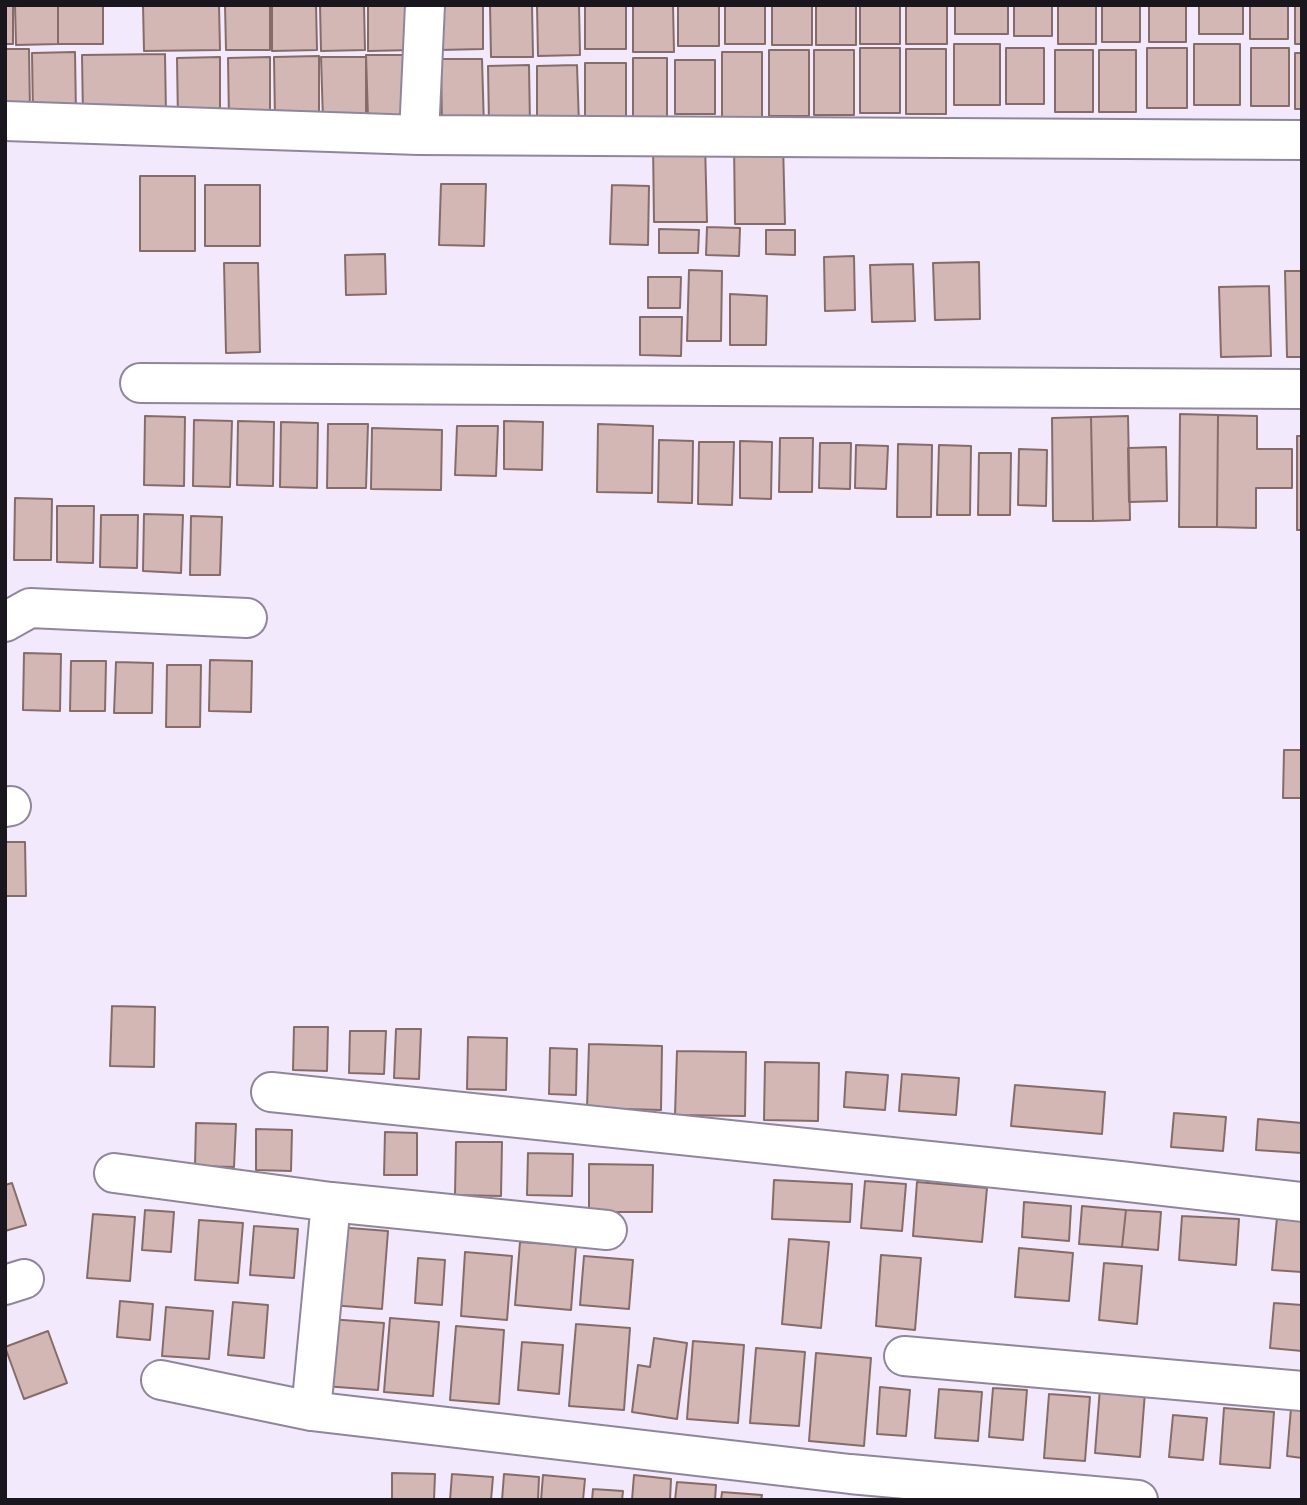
<!DOCTYPE html>
<html>
<head>
<meta charset="utf-8">
<style>
  body { margin:0 }
  #map { position:relative; width:1307px; height:1505px; overflow:hidden; background:#f2e9fc; font-family:"Asap Condensed",sans-serif }
  canvas { display:block }
  .frame { position:absolute; inset:0; border:7px solid #1a161e; pointer-events:none }
</style>
</head>
<body>
<div id="map">
<canvas width="1307" height="1505"></canvas>
<div class="frame"></div>
</div>
<script>
const g = document.querySelector('canvas').getContext('2d');
g.lineJoin = 'round';
function fill(path, color) { g.fillStyle = color; g.fill(path, 'evenodd'); }
const toPath = rows => new Path2D(rows.map(r => 'M' + r).join(''));
function stroke(path, color, width, dash) { g.strokeStyle = color; g.lineWidth = width; g.lineCap = dash ? 'butt' : 'round'; g.setLineDash(dash || []); g.stroke(path); }
const building = toPath([
  [5,5,13,5,13,44,5,44,5,5],
  [15,5,58,5,58,44,16,45,15,5],
  [58,5,103,5,103,44,58,44,58,5],
  [143,5,219,5,220,50,144,51,143,5],
  [225,5,270,5,270,50,226,50,225,5],
  [272,5,316,5,317,50,272,51,272,5],
  [320,5,364,5,365,50,321,51,320,5],
  [368,5,412,5,413,50,368,51,368,5],
  [438,5,483,5,483,49,439,50,438,5],
  [490,5,532,5,533,57,491,57,490,5],
  [537,5,579,5,580,55,538,56,537,5],
  [585,5,626,5,626,49,585,49,585,5],
  [633,5,673,5,674,52,633,52,633,5],
  [678,5,719,5,719,46,678,46,678,5],
  [725,5,765,5,765,44,725,44,725,5],
  [772,5,812,5,812,45,772,45,772,5],
  [816,5,856,5,856,45,816,45,816,5],
  [860,5,900,5,900,44,860,44,860,5],
  [906,5,947,5,947,44,906,44,906,5],
  [955,5,1008,5,1008,34,955,34,955,5],
  [1014,5,1052,5,1052,36,1014,36,1014,5],
  [1058,5,1096,5,1096,44,1058,44,1058,5],
  [1102,5,1140,5,1140,42,1102,42,1102,5],
  [1149,5,1186,5,1186,42,1149,42,1149,5],
  [1199,5,1243,5,1243,34,1199,34,1199,5],
  [1250,5,1288,5,1288,39,1250,39,1250,5],
  [1295,5,1302,5,1302,44,1295,44,1295,5],
  [954,44,1000,44,1000,105,954,105,954,44],
  [1194,44,1240,44,1240,105,1194,105,1194,44],
  [860,48,900,48,900,113,860,113,860,48],
  [1006,48,1044,48,1044,104,1006,104,1006,48],
  [1147,48,1187,48,1187,108,1147,108,1147,48],
  [1251,48,1289,48,1289,106,1251,106,1251,48],
  [5,49,29,49,30,112,5,112,5,49],
  [906,49,946,49,946,114,906,114,906,49],
  [769,50,809,50,809,116,769,116,769,50],
  [814,50,854,50,854,115,814,115,814,50],
  [1055,50,1093,50,1093,112,1055,112,1055,50],
  [1099,50,1136,50,1136,112,1099,112,1099,50],
  [75,52,76,115,33,116,32,53,75,52],
  [722,52,762,52,762,117,722,117,722,52],
  [1295,53,1302,53,1302,109,1295,109,1295,53],
  [165,54,166,116,83,117,82,55,165,54],
  [366,55,411,55,412,118,368,118,366,55],
  [319,56,319,118,275,119,274,57,319,56],
  [220,57,220,120,178,121,177,58,220,57],
  [270,57,270,119,229,120,228,58,270,57],
  [321,57,366,57,366,119,323,120,321,57],
  [633,58,667,58,667,123,633,123,633,58],
  [441,59,482,59,484,128,442,129,441,59],
  [675,60,715,60,715,114,675,114,675,60],
  [585,63,626,63,626,122,585,123,585,63],
  [529,65,530,125,489,125,488,66,529,65],
  [577,65,579,125,537,125,537,66,577,65],
  [705,143,707,222,654,222,653,144,705,143],
  [734,143,783,143,785,224,735,224,734,143],
  [140,176,195,176,195,251,140,251,140,176],
  [441,184,486,184,484,246,439,245,441,184],
  [205,185,260,185,260,246,205,246,205,185],
  [612,185,649,186,648,245,610,244,612,185],
  [707,227,740,228,739,256,706,255,707,227],
  [659,229,699,230,698,253,659,253,659,229],
  [766,230,795,230,795,255,766,254,766,230],
  [385,254,386,294,346,295,345,255,385,254],
  [854,256,855,310,825,311,824,257,854,256],
  [979,262,980,319,935,320,933,263,979,262],
  [224,263,258,263,260,352,226,353,224,263],
  [913,264,915,321,872,322,870,265,913,264],
  [689,270,722,271,721,341,687,341,689,270],
  [1285,271,1302,271,1302,357,1287,357,1285,271],
  [648,277,681,277,680,308,648,308,648,277],
  [1269,286,1271,356,1221,357,1219,287,1269,286],
  [730,294,767,296,766,345,730,345,730,294],
  [640,317,682,317,681,356,640,355,640,317],
  [1180,414,1218,415,1217,527,1179,527,1180,414],
  [1218,415,1257,416,1257,449,1292,449,1292,488,1256,488,1256,528,1217,527,1218,415],
  [145,416,185,417,184,486,144,485,145,416],
  [1128,416,1130,520,1093,521,1091,417,1128,416],
  [1091,417,1093,521,1053,521,1052,418,1091,417],
  [194,420,232,421,230,487,193,486,194,420],
  [238,421,274,422,273,486,237,485,238,421],
  [504,421,543,422,542,470,504,469,504,421],
  [281,422,318,423,317,488,280,487,281,422],
  [328,424,368,424,366,488,327,488,328,424],
  [598,424,653,426,652,493,597,492,598,424],
  [457,426,498,426,496,476,455,475,457,426],
  [372,428,442,430,441,490,371,489,372,428],
  [1297,436,1302,436,1302,530,1297,530,1297,436],
  [780,438,813,438,812,492,779,492,780,438],
  [659,440,693,441,692,503,658,502,659,440],
  [740,441,772,442,771,499,740,498,740,441],
  [699,442,734,442,732,505,698,504,699,442],
  [820,443,851,443,850,489,819,488,820,443],
  [898,444,932,445,931,517,897,517,898,444],
  [856,445,888,446,886,489,855,488,856,445],
  [939,445,971,446,970,515,937,515,939,445],
  [1166,447,1167,501,1129,502,1128,448,1166,447],
  [1019,449,1047,450,1046,506,1018,505,1019,449],
  [979,453,1011,453,1010,515,978,515,979,453],
  [15,498,52,499,51,560,14,560,15,498],
  [57,506,94,506,93,563,57,562,57,506],
  [144,514,183,515,181,573,143,571,144,514],
  [101,515,138,515,137,568,100,567,101,515],
  [191,516,222,517,220,575,190,575,191,516],
  [24,653,61,654,60,711,23,710,24,653],
  [210,660,252,661,251,712,209,711,210,660],
  [71,661,106,661,105,711,70,711,71,661],
  [116,662,153,663,152,713,114,713,116,662],
  [167,665,201,665,200,727,166,727,167,665],
  [1284,750,1302,750,1302,798,1283,798,1284,750],
  [5,842,25,842,26,896,5,896,5,842],
  [112,1006,155,1007,154,1067,110,1066,112,1006],
  [294,1027,328,1027,327,1071,293,1070,294,1027],
  [396,1029,421,1029,419,1079,394,1078,396,1029],
  [350,1031,386,1031,384,1074,349,1073,350,1031],
  [468,1037,507,1038,506,1090,467,1089,468,1037],
  [589,1044,662,1046,661,1110,587,1108,589,1044],
  [550,1048,577,1049,576,1095,549,1094,550,1048],
  [677,1051,746,1052,745,1116,675,1115,677,1051],
  [765,1062,819,1063,818,1121,764,1120,765,1062],
  [846,1072,888,1075,885,1110,844,1107,846,1072],
  [902,1074,959,1078,956,1115,899,1111,902,1074],
  [1015,1085,1105,1092,1102,1134,1011,1126,1015,1085],
  [1174,1113,1226,1117,1223,1151,1171,1147,1174,1113],
  [1258,1119,1302,1123,1302,1153,1256,1150,1258,1119],
  [196,1123,236,1124,234,1167,195,1166,196,1123],
  [256,1129,292,1130,291,1171,256,1170,256,1129],
  [385,1132,417,1133,417,1175,384,1175,385,1132],
  [456,1142,502,1142,501,1196,455,1195,456,1142],
  [528,1153,573,1154,572,1196,527,1195,528,1153],
  [589,1164,653,1165,652,1212,589,1212,589,1164],
  [774,1180,852,1184,850,1222,772,1219,774,1180],
  [865,1181,906,1184,902,1231,861,1228,865,1181],
  [917,1182,987,1188,982,1242,913,1236,917,1182],
  [12,1183,26,1225,5,1231,5,1185,12,1183],
  [1024,1202,1071,1206,1069,1241,1022,1237,1024,1202],
  [1082,1206,1126,1210,1122,1247,1079,1244,1082,1206],
  [1278,1207,1302,1209,1302,1272,1272,1270,1278,1207],
  [145,1210,174,1212,171,1252,142,1250,145,1210],
  [1126,1210,1161,1212,1158,1250,1122,1247,1126,1210],
  [93,1214,135,1217,130,1281,87,1278,93,1214],
  [1182,1216,1239,1219,1236,1265,1179,1260,1182,1216],
  [199,1220,243,1223,238,1283,195,1280,199,1220],
  [254,1226,298,1229,294,1278,250,1275,254,1226],
  [337,1227,388,1231,382,1309,331,1305,337,1227],
  [789,1239,829,1242,821,1328,782,1324,789,1239],
  [520,1242,576,1246,571,1310,515,1305,520,1242],
  [1019,1248,1073,1253,1069,1301,1015,1297,1019,1248],
  [465,1252,512,1256,507,1320,461,1316,465,1252],
  [881,1255,921,1258,915,1330,876,1326,881,1255],
  [584,1256,633,1260,629,1309,580,1305,584,1256],
  [418,1258,445,1260,442,1305,415,1303,418,1258],
  [1104,1263,1142,1266,1137,1324,1099,1320,1104,1263],
  [120,1301,153,1304,150,1340,117,1337,120,1301],
  [233,1302,268,1305,264,1358,228,1355,233,1302],
  [1274,1303,1302,1305,1302,1351,1270,1348,1274,1303],
  [166,1307,213,1311,209,1359,162,1356,166,1307],
  [390,1318,439,1322,433,1396,384,1392,390,1318],
  [329,1319,384,1323,378,1390,324,1386,329,1319],
  [576,1324,630,1328,624,1410,569,1406,576,1324],
  [456,1326,504,1330,499,1404,450,1400,456,1326],
  [48,1331,67,1383,24,1399,5,1347,48,1331],
  [654,1338,687,1343,677,1419,632,1412,638,1365,650,1367,654,1338],
  [693,1341,744,1345,738,1423,687,1419,693,1341],
  [522,1342,563,1345,559,1394,518,1390,522,1342],
  [756,1348,805,1352,799,1426,750,1423,756,1348],
  [816,1353,871,1358,864,1446,809,1441,816,1353],
  [880,1387,910,1390,906,1436,877,1434,880,1387],
  [993,1388,1027,1390,1023,1440,989,1437,993,1388],
  [1100,1388,1145,1392,1140,1457,1095,1453,1100,1388],
  [939,1389,982,1392,978,1441,935,1438,939,1389],
  [1049,1394,1090,1397,1085,1461,1044,1458,1049,1394],
  [1224,1408,1274,1412,1270,1468,1220,1464,1224,1408],
  [1291,1408,1302,1408,1302,1458,1287,1456,1291,1408],
  [1173,1415,1207,1418,1203,1460,1169,1457,1173,1415],
  [392,1473,435,1474,434,1500,392,1500,392,1473],
  [452,1474,493,1477,491,1500,450,1500,452,1474],
  [504,1474,539,1477,538,1500,502,1500,504,1474],
  [543,1475,585,1479,583,1500,541,1500,543,1475],
  [634,1475,671,1479,670,1500,632,1500,634,1475],
  [677,1482,716,1485,715,1500,675,1500,677,1482],
  [593,1489,623,1491,622,1500,592,1500,593,1489],
  [722,1492,762,1495,761,1500,721,1500,722,1492]
]);
fill(building, '#d3b7b4');
stroke(building, '#866c69', 2);
const minor = toPath([
  [5,121,419,135,1302,140],
  [419,135,425,5],
  [140,383,1302,389],
  [5,622,30,608,247,618],
  [5,807,11,806],
  [271,1092,1120,1181,1302,1202],
  [114,1173,331,1202,607,1230],
  [5,1285,24,1279],
  [904,1356,1302,1391],
  [161,1380,311,1411,850,1474,1138,1500],
  [311,1411,331,1202]
]);
stroke(minor, '#90869b', 42);
stroke(minor, '#fff', 38);
</script>
</body>
</html>
